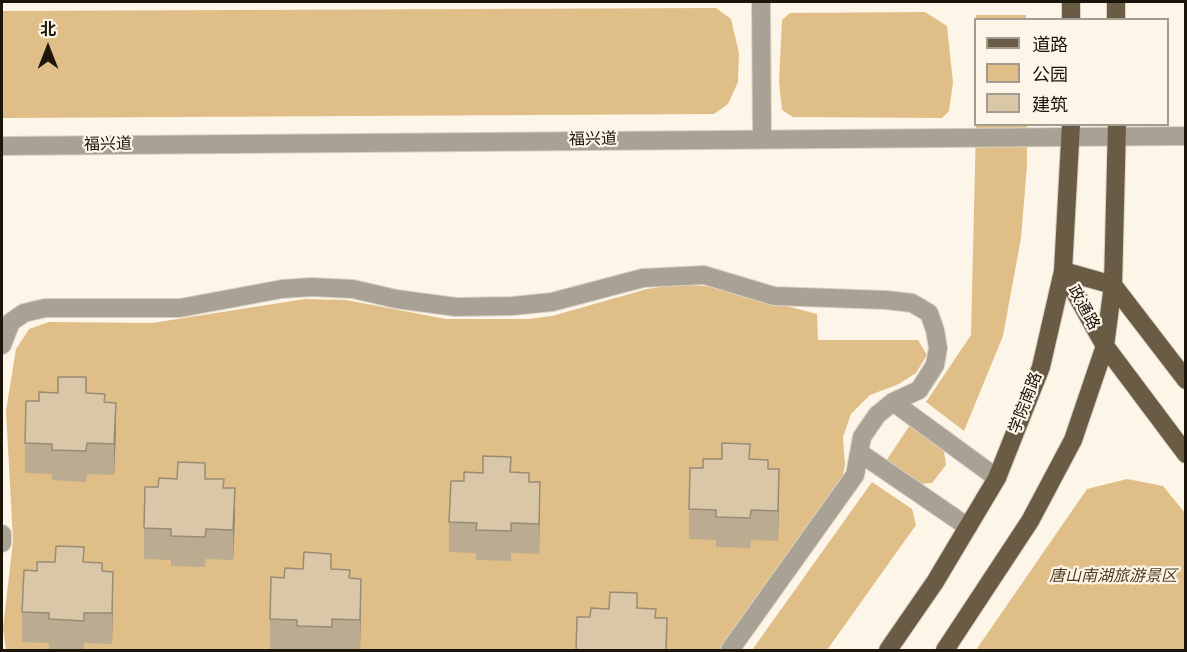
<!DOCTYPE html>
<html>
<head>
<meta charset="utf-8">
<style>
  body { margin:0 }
  #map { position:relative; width:1187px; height:652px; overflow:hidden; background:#fdf5e8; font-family:"Times New Roman","Noto Sans SC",serif }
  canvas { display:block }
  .frame { position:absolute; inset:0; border:3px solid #1c150a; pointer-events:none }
  .legend { position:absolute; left:974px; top:18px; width:195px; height:108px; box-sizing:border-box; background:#fdf5e8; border:2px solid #a39b8f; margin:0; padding:8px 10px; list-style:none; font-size:18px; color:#1c150a }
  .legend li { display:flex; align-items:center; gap:12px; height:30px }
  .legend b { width:30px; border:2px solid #a39b8f }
  .north { position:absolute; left:18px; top:18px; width:60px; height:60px; -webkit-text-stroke:4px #fdf5e8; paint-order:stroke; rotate:0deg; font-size:16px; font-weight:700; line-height:24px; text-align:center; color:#1c150a }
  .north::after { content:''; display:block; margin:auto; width:21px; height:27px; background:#1c150a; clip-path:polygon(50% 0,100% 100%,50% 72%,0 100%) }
</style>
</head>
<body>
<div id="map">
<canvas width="1187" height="652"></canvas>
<div class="frame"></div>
<ul class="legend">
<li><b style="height:8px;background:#695b44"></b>道路</li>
<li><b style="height:16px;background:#dfbf87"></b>公园</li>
<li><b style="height:16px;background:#dac7a8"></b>建筑</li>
</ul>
<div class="north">北</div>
</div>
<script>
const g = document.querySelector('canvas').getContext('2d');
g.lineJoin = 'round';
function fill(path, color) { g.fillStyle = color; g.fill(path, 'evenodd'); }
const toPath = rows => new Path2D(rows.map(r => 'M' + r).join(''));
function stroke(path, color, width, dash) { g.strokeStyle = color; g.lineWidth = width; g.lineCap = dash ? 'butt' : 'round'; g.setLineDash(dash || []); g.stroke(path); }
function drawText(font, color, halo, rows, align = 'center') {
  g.font = font + ' "Times New Roman","Noto Sans SC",serif'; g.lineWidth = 4.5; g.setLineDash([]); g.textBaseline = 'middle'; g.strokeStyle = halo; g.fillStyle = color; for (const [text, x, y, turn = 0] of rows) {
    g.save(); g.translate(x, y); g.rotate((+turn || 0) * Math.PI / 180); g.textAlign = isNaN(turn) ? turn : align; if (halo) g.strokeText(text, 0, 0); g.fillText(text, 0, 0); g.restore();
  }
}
fill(toPath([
  [716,8,731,19,739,53,738,82,728,104,714,114,2,118,2,11],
  [925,12,947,26,953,83,949,111,942,118,793,117,782,110,779,82,782,20,790,13],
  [976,15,1026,15,1026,19,976,19],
  [976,125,1027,125,1027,166,1021,238,1003,336,964,431,926,402,971,335],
  [680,284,715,287,817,314,818,340,918,340,927,355,916,373,899,384,870,395,851,414,843,437,845,465,842,480,721,650,6,650,3,628,13,541,6,411,16,349,29,329,49,322,152,323,305,299,346,300,446,319,528,319,552,316,647,289],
  [910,425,944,451,946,465,932,483,919,484,886,461],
  [1127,479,1163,486,1185,513,1185,650,976,650,1087,489],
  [872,482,912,509,916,525,827,650,752,650]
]), '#dfbf87');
const minor = toPath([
  [761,2,762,139],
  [2,146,1186,136],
  [2,345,11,322,24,313,45,308,180,308,282,289,311,287,353,289,396,299,456,307,512,306,552,302,643,278,704,275,774,296,886,300,912,303,929,313,935,330,938,348,935,365,919,390,893,402,877,415,862,437,855,475,730,650],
  [893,402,997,478],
  [860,453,968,527],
  [2,534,2,543]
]);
const major = toPath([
  [1116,2,1116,20],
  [1071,20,1071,2],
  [1063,271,1105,346,1186,454],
  [1063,271,1113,285,1186,380],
  [888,650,935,582,997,478,1041,367,1063,271,1071,124],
  [945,650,1030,521,1073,440,1105,346,1113,285,1117,124]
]);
stroke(minor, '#d9d1c4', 20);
stroke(major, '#d9d1c4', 20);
stroke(minor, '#a9a193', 18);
stroke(major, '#695b44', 18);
fill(toPath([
  [86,393,105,402,116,433,114,475,87,474,86,482,52,480,52,474,25,473,25,443],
  [750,459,768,469,779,499,778,541,751,540,750,548,716,547,716,540,689,539,689,509,703,468],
  [511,472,529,482,540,512,539,554,511,553,511,561,476,560,476,553,449,552,449,522,464,481],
  [205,479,224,488,235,518,233,560,206,559,205,567,171,566,171,560,144,559,144,528,158,487],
  [84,562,102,571,113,602,112,644,84,643,84,651,76,651,49,649,49,643,22,642,22,612],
  [331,569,350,578,361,609,360,650,332,650,332,651,297,651,270,649,270,619,284,578]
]), '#bbab90');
fill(toPath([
  [116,403,116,433,114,475,114,444],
  [779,469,779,499,778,541,778,511],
  [540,482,540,512,539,554,539,524],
  [235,488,235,518,233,560,233,530],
  [113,572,113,602,112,644,112,613],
  [361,579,361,609,360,650,360,620]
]), '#998b76');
const building = toPath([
  [58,377,86,377,86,393,105,394,104,402,116,403,114,444,87,443,86,451,52,450,52,444,25,443,26,401,39,401,39,392,58,393,58,377],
  [722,443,750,444,749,459,768,460,768,469,779,469,778,511,751,510,750,518,716,517,716,510,689,509,690,468,703,468,703,459,722,459,722,443],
  [483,456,511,457,510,472,529,473,529,482,540,482,539,524,511,523,511,531,476,530,477,523,449,522,451,481,464,481,464,472,483,473,483,456],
  [178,462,205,463,205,479,224,479,223,488,235,488,233,530,206,529,205,537,171,536,171,529,144,528,145,487,158,487,159,478,177,479,178,462],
  [56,546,84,547,83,562,102,563,102,571,113,572,112,613,84,613,84,621,49,619,49,613,22,612,24,570,37,571,37,562,55,562,56,546],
  [304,552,331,554,331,569,350,570,349,578,361,579,360,620,332,619,332,627,297,626,297,620,270,619,271,577,284,578,285,568,303,569,304,552],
  [610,592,637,593,637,608,656,609,655,618,667,618,666,651,576,651,577,617,590,617,591,608,609,609,610,592]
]);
fill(building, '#dac7a8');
stroke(building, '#998b76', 1.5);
drawText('16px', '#1c150a', '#fdf5e8', [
  ["福兴道",593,140,-1],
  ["福兴道",108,145,-1],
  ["政通路",1083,308,61],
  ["学院南路",1026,403,-69]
]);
drawText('italic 16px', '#4c3a1b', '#fdf5e8', [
  ["唐山南湖旅游景区",1113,577]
]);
</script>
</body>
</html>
